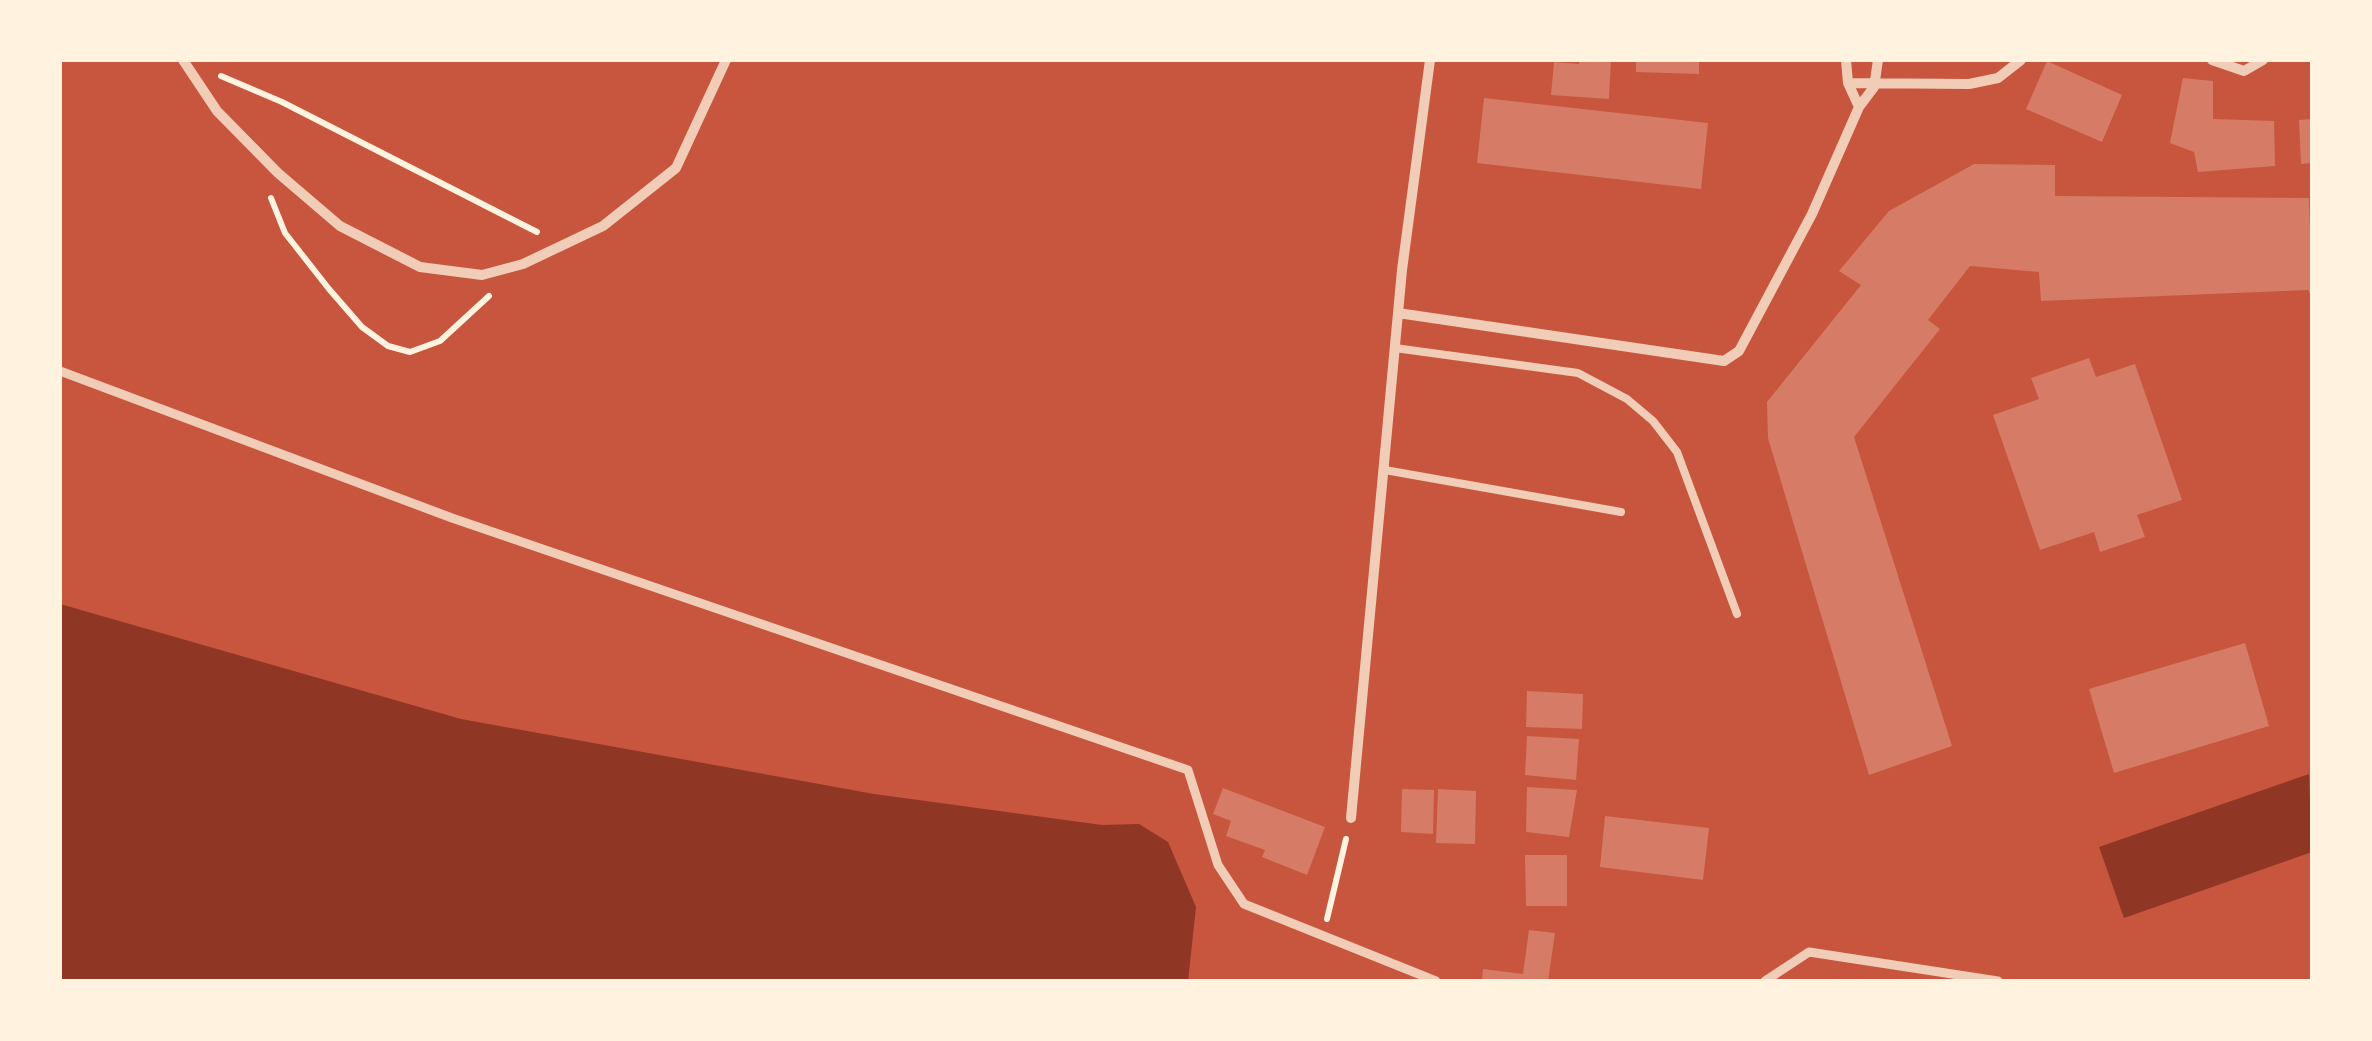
<!DOCTYPE html>
<html>
<head>
<meta charset="utf-8">
<style>
  body { margin:0 }
  #map { position:relative; width:2372px; height:1041px; overflow:hidden; background:#c8553d; font-family:"Libre Baskerville",serif }
  canvas { display:block }
  .frame { position:absolute; inset:0; border:62px solid #fff3e0; pointer-events:none }
</style>
</head>
<body>
<div id="map">
<canvas width="2372" height="1041"></canvas>
<div class="frame"></div>
</div>
<script>
const g = document.querySelector('canvas').getContext('2d');
g.lineJoin = 'round';
function fill(path, color) { g.fillStyle = color; g.fill(path, 'evenodd'); }
const toPath = rows => new Path2D(rows.map(r => 'M' + r).join(''));
function stroke(path, color, width, dash) { g.strokeStyle = color; g.lineWidth = width; g.lineCap = dash ? 'butt' : 'round'; g.setLineDash(dash || []); g.stroke(path); }
fill(toPath([
  [60,604,461,719,874,794,1102,825,1139,824,1168,842,1196,907,1188,981,60,981],
  [2309,774,2312,852,2124,918,2099,847]
]), '#8f3625');
fill(toPath([
  [1579,60,1611,60,1609,99,1551,95,1554,62,1579,64],
  [1636,60,1699,60,1699,74,1636,72],
  [2047,61,2122,95,2102,142,2026,109],
  [2183,78,2213,81,2213,119,2274,121,2275,166,2198,172,2194,152,2170,143],
  [1484,98,1708,123,1701,189,1477,163],
  [2312,119,2312,163,2301,164,2299,120],
  [1974,164,2055,165,2055,196,2309,198,2312,298,2308,290,2041,301,2039,272,1970,266,1928,320,1940,329,1854,437,1952,746,1869,775,1768,438,1767,402,1861,285,1839,271,1889,211],
  [2089,358,2096,377,2135,364,2182,500,2137,515,2145,537,2100,552,2094,532,2040,550,1993,415,2039,399,2031,378],
  [2245,643,2269,726,2114,773,2089,689],
  [1527,691,1583,694,1582,729,1526,727],
  [1527,736,1579,739,1576,780,1525,775],
  [1527,787,1577,790,1569,837,1526,832],
  [1223,788,1325,827,1307,875,1262,857,1265,850,1226,836,1231,821,1213,814],
  [1402,789,1434,790,1433,834,1401,832],
  [1438,789,1476,791,1475,844,1436,843],
  [1605,816,1709,828,1703,880,1600,867],
  [1525,855,1567,855,1567,906,1526,906],
  [1529,930,1555,933,1548,981,1482,981,1483,969,1523,974]
]), '#d67c66');
stroke(toPath([
  [221,76,282,102,537,232],
  [271,198,285,233,329,289,362,327,388,346,410,352,440,341,489,296],
  [1327,919,1346,839]
]), '#fff3e0', 6);
stroke(toPath([
  [1395,348,1578,373,1627,399,1653,421,1677,452,1737,614],
  [1385,470,1621,512]
]), '#f1ccb7', 8);
stroke(toPath([
  [60,371,452,518,1188,770,1218,865,1244,904,1436,981],
  [1765,981,1809,952,1998,981]
]), '#f1ccb7', 9);
stroke(toPath([
  [183,60,217,111,278,173,340,226,420,267,482,275,523,264,603,226,676,168,726,60],
  [1846,60,1848,83,1859,107],
  [2212,60,2244,71,2263,60],
  [1848,83,1969,84,1998,78,2021,60],
  [1398,313,1724,361,1739,351,1812,214,1859,107,1874,87,1878,60],
  [1351,818,1402,270,1430,60]
]), '#f1ccb7', 10);
</script>
</body>
</html>
